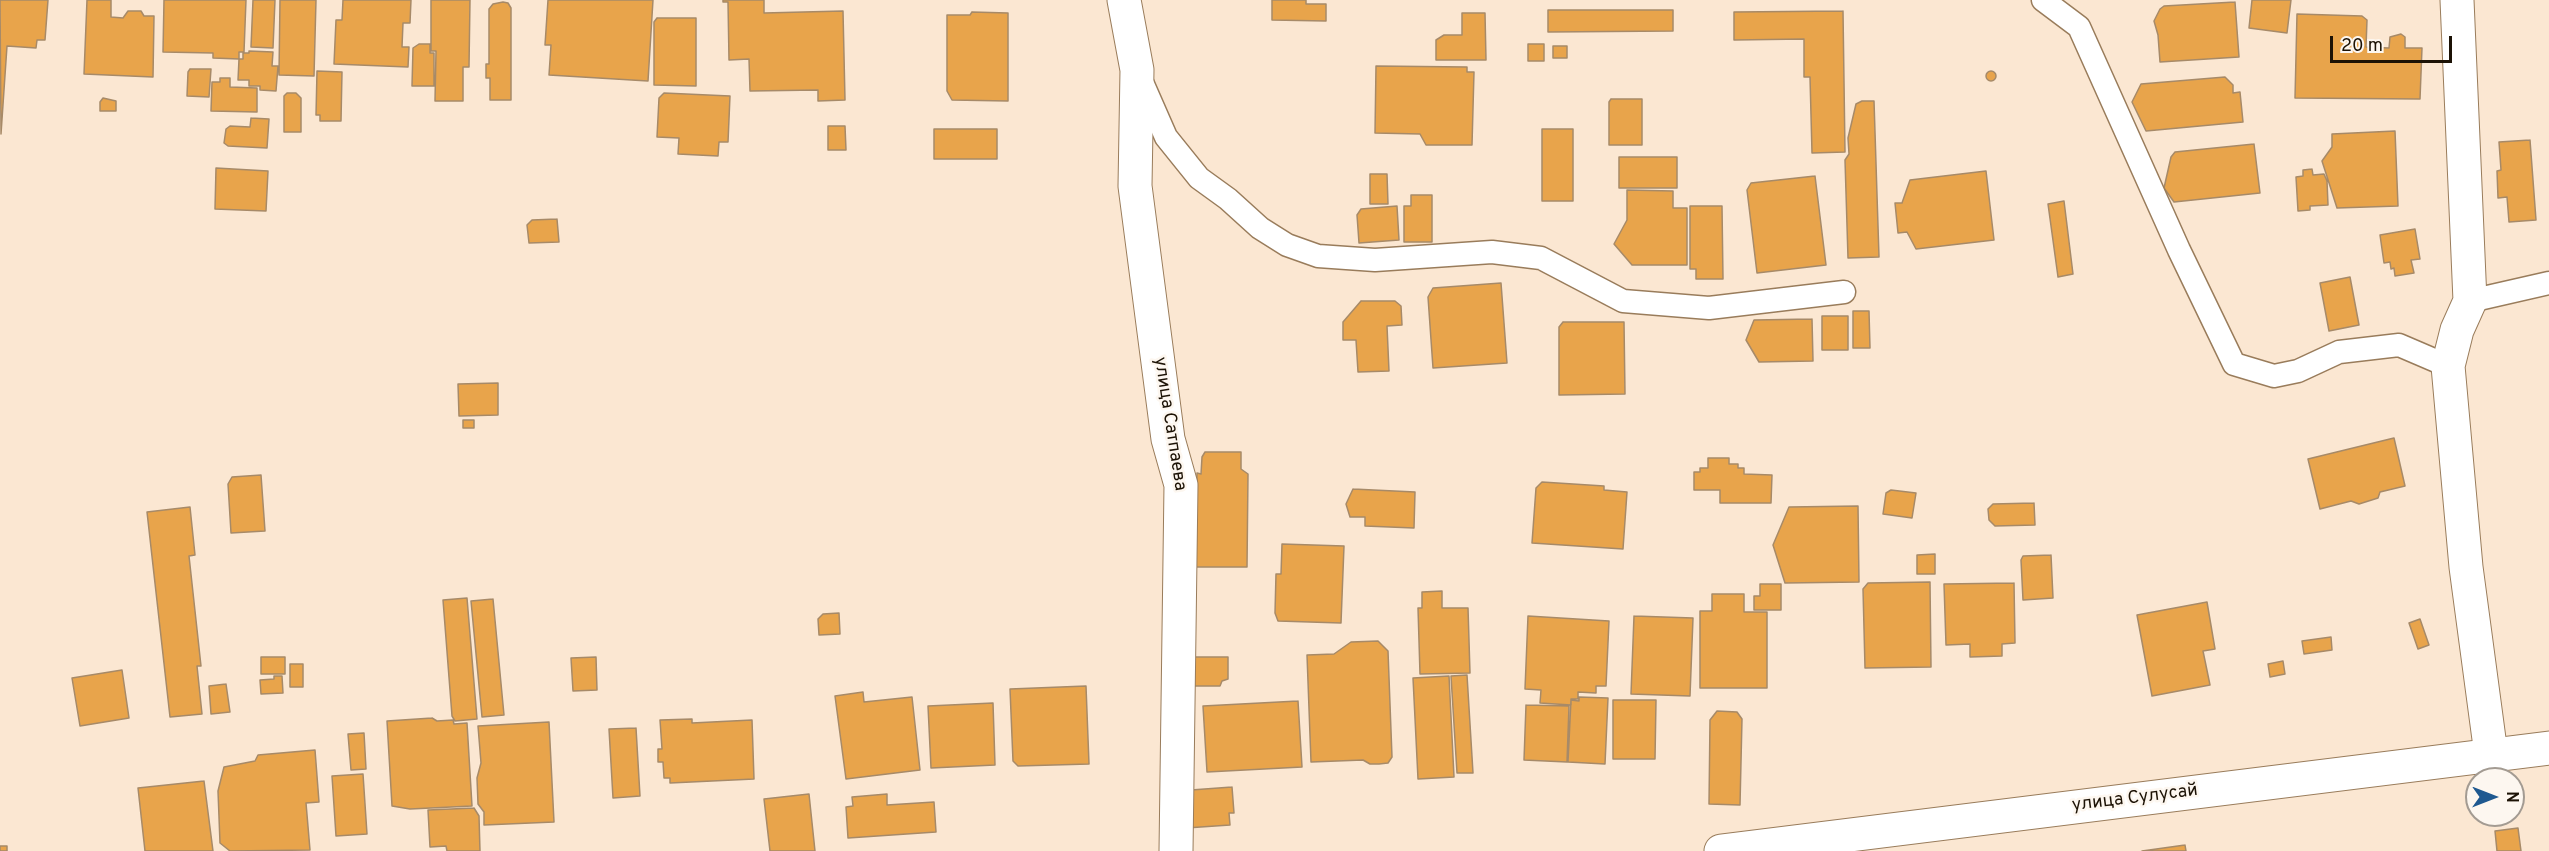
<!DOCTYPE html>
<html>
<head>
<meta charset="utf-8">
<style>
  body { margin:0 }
  #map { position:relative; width:2549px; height:851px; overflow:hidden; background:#fbe7d2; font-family:Overpass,sans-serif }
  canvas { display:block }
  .north { position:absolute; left:2465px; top:767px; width:60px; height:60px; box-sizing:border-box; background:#fdf7f0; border:2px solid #a39b92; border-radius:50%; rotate:90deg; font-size:16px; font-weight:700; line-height:24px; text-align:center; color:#1c1205 }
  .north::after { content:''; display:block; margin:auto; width:21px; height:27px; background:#1f5990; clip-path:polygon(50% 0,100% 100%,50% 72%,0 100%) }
  .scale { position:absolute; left:2330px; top:36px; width:122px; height:27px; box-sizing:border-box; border:3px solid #1c1205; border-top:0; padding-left:8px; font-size:18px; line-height:21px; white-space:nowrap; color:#1c1205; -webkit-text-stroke:4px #fdf7f0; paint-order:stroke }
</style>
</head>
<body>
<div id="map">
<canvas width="2549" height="851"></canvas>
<div class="north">N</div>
<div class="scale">20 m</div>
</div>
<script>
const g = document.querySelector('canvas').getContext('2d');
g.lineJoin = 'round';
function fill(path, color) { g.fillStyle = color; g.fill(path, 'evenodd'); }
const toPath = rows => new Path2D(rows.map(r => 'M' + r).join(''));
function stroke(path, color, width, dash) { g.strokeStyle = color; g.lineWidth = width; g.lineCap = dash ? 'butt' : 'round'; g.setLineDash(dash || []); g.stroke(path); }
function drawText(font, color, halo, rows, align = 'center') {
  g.font = font + ' Overpass,sans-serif'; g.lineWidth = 5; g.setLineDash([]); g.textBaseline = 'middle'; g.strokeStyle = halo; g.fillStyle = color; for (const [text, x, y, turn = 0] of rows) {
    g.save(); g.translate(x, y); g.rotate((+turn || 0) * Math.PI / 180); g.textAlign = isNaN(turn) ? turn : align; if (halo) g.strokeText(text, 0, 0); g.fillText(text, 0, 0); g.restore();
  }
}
const building = toPath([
  [0,0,48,0,45,40,37,40,36,48,7,46,1,134,0,0],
  [87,0,111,0,111,17,123,18,128,11,141,11,144,16,154,16,153,77,84,74,87,0],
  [164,0,246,0,244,52,239,52,239,59,213,58,213,53,163,52,164,0],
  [253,0,275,0,273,48,251,47,253,0],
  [280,0,316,0,314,76,279,75,280,0],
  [343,0,411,0,410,23,403,23,402,47,409,47,408,67,334,64,336,20,342,20,343,0],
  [431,0,470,0,469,67,463,67,463,101,435,101,436,51,431,51,431,0],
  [548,0,653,0,648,81,549,75,551,45,545,45,548,0],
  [723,0,764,0,764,13,843,11,845,100,818,101,818,90,750,91,749,59,729,60,728,2,723,2,723,0],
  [1272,0,1306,0,1306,4,1326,4,1326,21,1272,20,1272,0],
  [2252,0,2291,0,2287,33,2249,28,2252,0],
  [503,2,508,3,511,8,511,100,490,100,490,78,486,78,486,64,489,64,489,9,493,4,503,2],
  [2235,2,2239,57,2160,62,2158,35,2154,21,2160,9,2164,6,2235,2],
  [1548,10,1673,10,1673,31,1548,32,1548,10],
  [1843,11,1845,152,1812,153,1810,77,1804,77,1804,39,1734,40,1734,12,1843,11],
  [972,12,1008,13,1008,101,952,100,947,91,947,15,970,15,972,12],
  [1462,13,1485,13,1486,60,1436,60,1436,40,1444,35,1462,35,1462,13],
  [2297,14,2362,16,2367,20,2366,47,2389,48,2390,37,2401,34,2405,37,2405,48,2422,48,2420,99,2295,98,2297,14],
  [657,18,696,18,696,86,654,85,654,22,657,18],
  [419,44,430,44,430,53,434,53,434,86,412,86,413,48,419,44],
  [1528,44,1544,44,1544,61,1528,61,1528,44],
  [1553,46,1567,46,1567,58,1553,58,1553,46],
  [249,51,273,52,272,66,278,66,276,91,260,90,260,86,249,86,249,80,238,80,239,59,243,59,243,53,249,53,249,51],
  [1376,66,1467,67,1467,72,1474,72,1472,145,1426,145,1420,134,1375,133,1376,66],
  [190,69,211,69,209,97,187,96,188,72,190,69],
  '1986 76a5 5 0 1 1 10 0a5 5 0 1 1-10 0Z',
  [317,71,342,72,341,121,320,121,320,115,316,115,317,71],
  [2225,77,2233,85,2233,93,2240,92,2243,122,2146,131,2132,102,2141,84,2225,77],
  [220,78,230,78,230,87,257,88,257,112,211,111,212,82,220,82,220,78],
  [287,93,296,93,301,98,301,132,284,132,284,96,287,93],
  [664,93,730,96,728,142,719,142,718,156,678,154,679,138,657,137,659,98,664,93],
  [103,98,116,101,116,111,100,111,100,102,103,98],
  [1611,99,1642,99,1642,145,1609,145,1609,102,1611,99],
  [1862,101,1874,101,1879,257,1848,258,1845,160,1849,154,1848,138,1856,104,1862,101],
  [251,118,269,119,267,148,228,146,224,143,226,129,230,126,250,127,251,118],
  [828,126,845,126,846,150,828,150,828,126],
  [934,129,997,129,997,159,934,159,934,129],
  [1542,129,1573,129,1573,201,1542,201,1542,129],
  [2395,131,2398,206,2337,208,2322,161,2332,147,2332,134,2395,131],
  [2530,140,2536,220,2509,222,2507,197,2498,198,2497,171,2501,170,2499,142,2530,140],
  [2254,144,2260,193,2174,202,2164,188,2171,157,2175,152,2254,144],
  [1619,157,1677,157,1677,188,1619,188,1619,157],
  [216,168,268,171,266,211,215,209,216,168],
  [2312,169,2313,175,2324,174,2327,181,2328,205,2310,206,2310,210,2298,211,2296,177,2303,176,2303,170,2312,169],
  [1986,171,1994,240,1916,249,1907,232,1898,233,1895,203,1902,203,1910,180,1986,171],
  [1370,174,1387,174,1388,204,1370,204,1370,174],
  [1815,176,1826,265,1757,273,1747,190,1751,183,1815,176],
  [1627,190,1673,191,1673,208,1687,208,1687,265,1632,265,1614,244,1627,220,1627,190],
  [1411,195,1432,195,1432,242,1404,242,1404,206,1411,206,1411,195],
  [2064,201,2073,274,2058,277,2048,204,2064,201],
  [1397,206,1399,240,1359,243,1357,215,1361,209,1397,206],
  [1690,206,1722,206,1723,279,1696,279,1696,269,1690,269,1690,206],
  [557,219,559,242,529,243,527,225,532,220,557,219],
  [2415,229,2420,259,2411,260,2414,273,2395,276,2394,268,2391,269,2390,262,2384,263,2380,235,2415,229],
  [2350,277,2359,325,2329,331,2320,283,2350,277],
  [1501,283,1507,363,1433,368,1428,297,1433,288,1501,283],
  [1361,301,1395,301,1401,306,1402,325,1387,326,1389,371,1358,372,1356,340,1343,340,1343,322,1361,301],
  [1853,311,1869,311,1870,348,1853,348,1853,311],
  [1822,316,1848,316,1848,350,1822,350,1822,316],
  [1812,319,1813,361,1759,362,1746,340,1754,320,1812,319],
  [1563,322,1624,322,1625,394,1559,395,1559,327,1563,322],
  [498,383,498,415,459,416,458,384,498,383],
  [463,420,474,420,474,428,463,428,463,420],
  [2394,438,2405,486,2380,492,2378,498,2359,504,2351,501,2320,509,2308,459,2394,438],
  [1205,452,1241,452,1241,469,1248,474,1247,567,1195,567,1197,473,1201,474,1202,457,1205,452],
  [1708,458,1729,458,1729,464,1738,464,1738,468,1744,468,1744,474,1772,475,1771,503,1720,503,1720,490,1694,490,1694,472,1700,472,1700,468,1708,468,1708,458],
  [261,475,265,531,231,533,228,484,232,477,261,475],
  [1542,482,1604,486,1604,490,1627,492,1623,549,1532,543,1536,488,1542,482],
  [1353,489,1415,492,1414,528,1365,526,1365,517,1350,517,1346,504,1353,489],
  [1891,490,1916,493,1912,518,1883,514,1886,493,1891,490],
  [2034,503,2035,525,1995,526,1989,520,1988,509,1993,504,2034,503],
  [1858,506,1859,582,1785,583,1773,545,1789,507,1858,506],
  [190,507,195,555,189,556,201,666,197,666,202,714,170,717,147,512,190,507],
  [1282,544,1344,546,1341,623,1278,621,1275,613,1276,574,1281,574,1282,544],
  [1935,554,1935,574,1917,574,1917,555,1935,554],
  [2051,555,2053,598,2023,600,2021,560,2023,556,2051,555],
  [1930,582,1931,667,1865,668,1863,589,1868,583,1930,582],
  [2014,583,2015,643,2002,644,2002,656,1970,657,1970,644,1946,645,1944,584,2014,583],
  [1760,584,1781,584,1781,610,1754,610,1754,596,1760,596,1760,584],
  [1442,591,1442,608,1468,608,1470,673,1420,674,1418,608,1422,608,1422,592,1442,591],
  [1712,594,1744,594,1744,612,1767,612,1767,688,1700,688,1700,611,1712,611,1712,594],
  [467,598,477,719,455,721,452,716,443,600,467,598],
  [493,599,504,715,482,717,471,601,493,599],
  [2207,602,2215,649,2203,651,2210,685,2152,696,2137,615,2207,602],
  [839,613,840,634,819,635,818,619,823,614,839,613],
  [1528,616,1609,621,1606,686,1596,686,1596,693,1578,692,1578,699,1571,699,1571,705,1540,703,1541,690,1525,689,1528,616],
  [1634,616,1693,618,1690,696,1631,694,1634,616],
  [2420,619,2429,645,2418,649,2409,623,2420,619],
  [2331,637,2332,650,2304,654,2302,641,2331,637],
  [1378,641,1388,651,1392,757,1388,763,1379,764,1370,764,1363,760,1311,762,1307,655,1334,654,1351,642,1378,641],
  [261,657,285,657,285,674,261,674,261,657],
  [596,657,597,690,573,691,571,658,596,657],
  [1186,657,1228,657,1228,679,1222,681,1220,686,1187,686,1186,657],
  [2283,661,2285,674,2270,677,2268,664,2283,661],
  [290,664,303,664,303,687,290,687,290,664],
  [122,670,129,718,80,726,72,678,122,670],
  [1467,675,1473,773,1457,773,1451,676,1467,675],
  [274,676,282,676,283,693,261,694,260,680,274,679,274,676],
  [1449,676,1454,777,1418,779,1413,678,1449,676],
  [226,684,230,712,211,714,209,686,226,684],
  [1086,686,1089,764,1018,766,1013,761,1010,689,1086,686],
  [863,692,864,702,912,697,920,770,846,779,835,696,863,692],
  [1579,697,1608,698,1605,764,1568,762,1571,700,1579,701,1579,697],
  [1613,700,1656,700,1655,759,1613,759,1613,700],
  [1298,701,1302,767,1207,772,1203,706,1298,701],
  [993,703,995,765,931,768,928,706,993,703],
  [1526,705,1569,706,1567,762,1524,760,1526,705],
  [1717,711,1737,712,1742,719,1740,805,1709,804,1710,720,1717,711],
  [432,718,437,721,453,720,454,724,467,723,472,806,410,809,392,806,387,721,432,718],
  [692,719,692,723,752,720,754,779,670,783,670,778,664,778,663,762,658,762,658,749,662,749,660,720,692,719],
  [549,722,554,822,484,825,484,812,478,804,477,778,481,763,478,726,549,722],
  [636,728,640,796,613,798,609,729,636,728],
  [364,733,366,769,351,770,348,734,364,733],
  [315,750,319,802,306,803,310,850,230,851,220,843,218,791,224,767,255,761,258,755,315,750],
  [363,774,367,834,336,836,332,776,363,774],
  [204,781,213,851,145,851,138,788,204,781],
  [1232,787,1234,813,1229,813,1230,825,1186,828,1191,790,1232,787],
  [809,794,815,851,770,851,764,799,809,794],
  [887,794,887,805,934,802,936,832,848,838,846,807,853,806,852,797,887,794],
  [474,808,479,816,480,851,447,851,446,846,430,847,428,810,474,808],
  [2518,828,2521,851,2497,851,2495,831,2518,828],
  [2185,845,2186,851,2142,851,2185,845],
  [0,846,7,846,7,851,0,851,0,846]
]);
fill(building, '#e8a44b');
stroke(building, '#a78a68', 1.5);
const lane = toPath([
  [2043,0,2079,27,2179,250,2234,364,2274,376,2298,371,2339,352,2399,345,2448,366],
  [1141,80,1166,137,1199,178,1228,199,1260,228,1287,245,1318,256,1375,260,1492,252,1541,258,1623,301,1709,308,1844,292],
  [2470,301,2549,283]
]);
const street = toPath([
  [1124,0,1137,70,1135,186,1168,439,1181,485,1176,851],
  [2457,0,2470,301,2457,330,2448,366,2466,567,2491,754]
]);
const secondary = toPath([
  [1721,851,2549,748]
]);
stroke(lane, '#997c5b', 25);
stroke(street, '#997c5b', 35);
stroke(secondary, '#997c5b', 35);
stroke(lane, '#fff', 22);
stroke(street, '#fff', 33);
stroke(secondary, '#fff', 33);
drawText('18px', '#1c1205', '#fdf7f0', [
  ["улица Сатпаева",1169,424,81],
  ["улица Сулусай",2135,799,-7]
]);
</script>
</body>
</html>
